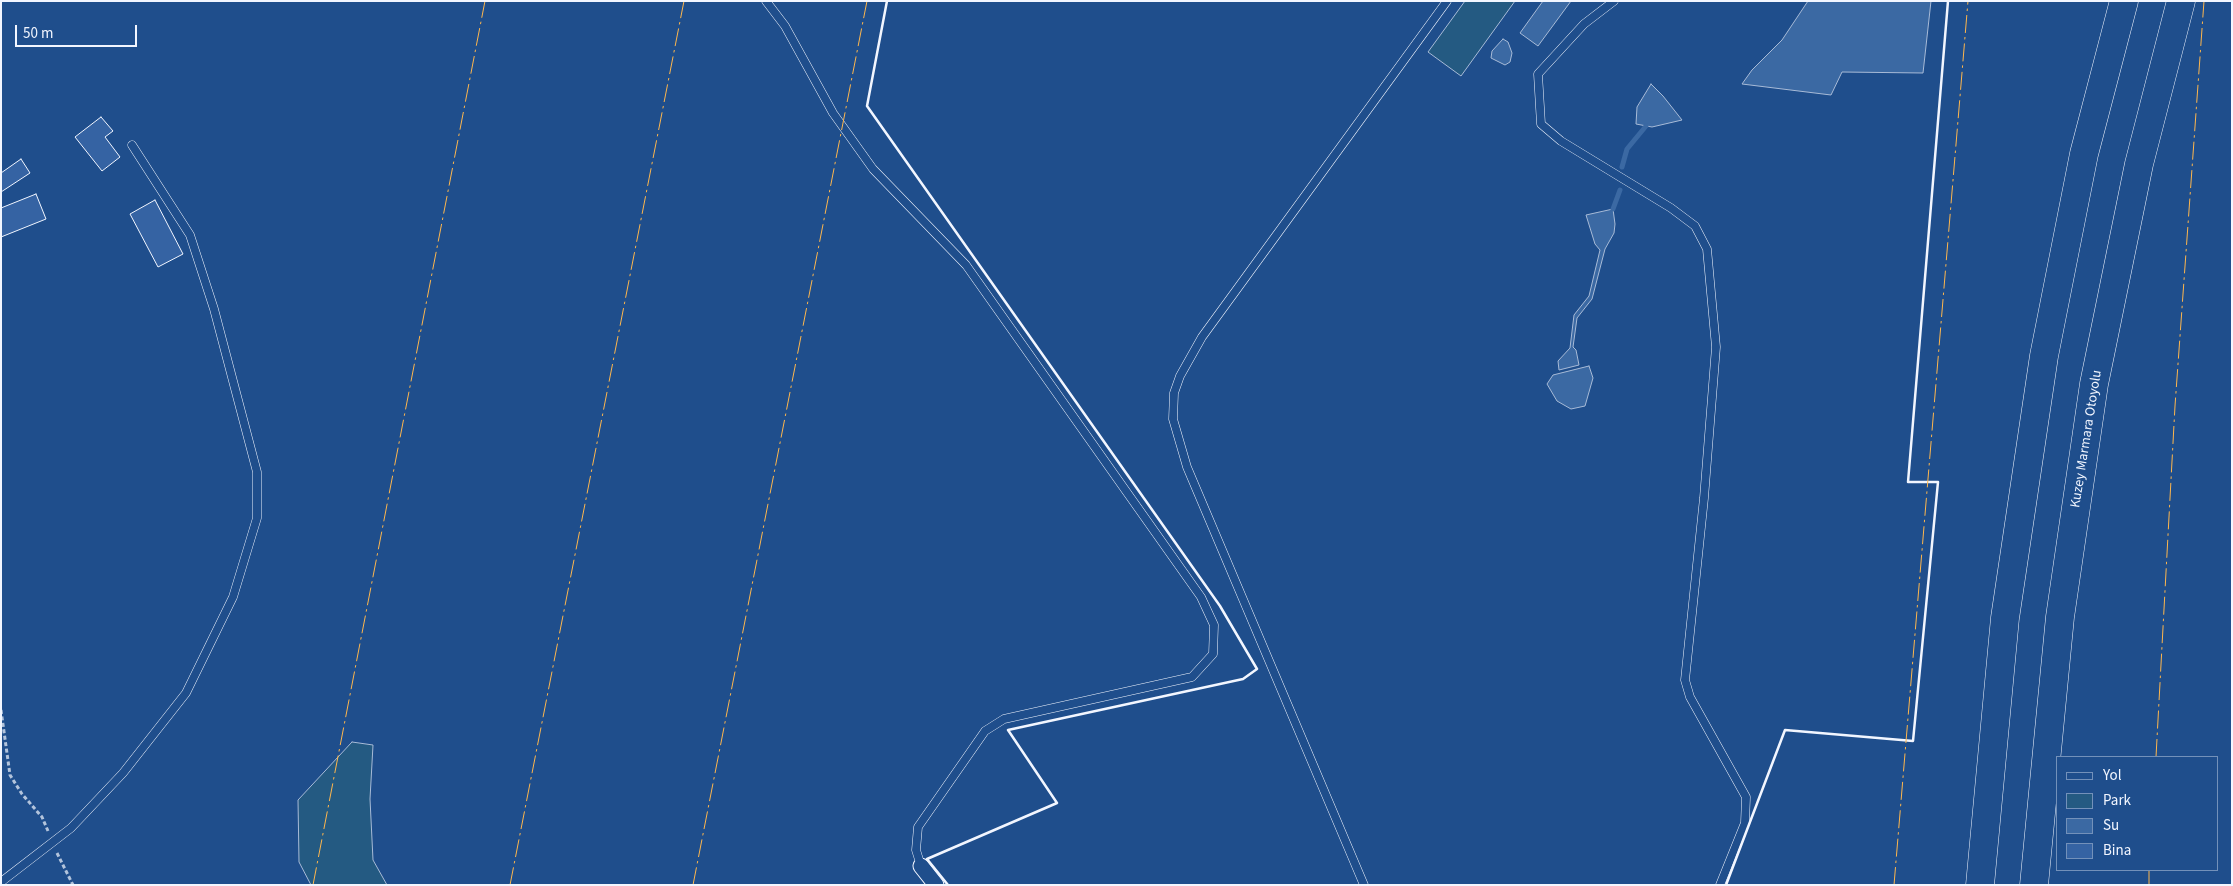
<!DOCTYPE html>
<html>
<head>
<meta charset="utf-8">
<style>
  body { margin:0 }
  #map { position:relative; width:2233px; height:886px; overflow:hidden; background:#1f4e8c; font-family:"Source Sans 3",sans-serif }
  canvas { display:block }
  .frame { position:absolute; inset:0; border:2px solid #f2f6ff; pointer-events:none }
  .legend { position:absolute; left:2056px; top:756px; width:162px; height:115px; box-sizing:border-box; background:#1f4e8c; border:1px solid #7391ba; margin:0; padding:6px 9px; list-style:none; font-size:15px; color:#f2f6ff }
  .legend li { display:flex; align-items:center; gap:10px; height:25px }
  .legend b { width:25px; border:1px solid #7391ba }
  .scale { position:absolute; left:15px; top:25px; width:122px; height:22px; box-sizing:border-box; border:2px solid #f2f6ff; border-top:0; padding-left:6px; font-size:15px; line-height:18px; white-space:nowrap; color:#f2f6ff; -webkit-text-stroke:4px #1f4e8c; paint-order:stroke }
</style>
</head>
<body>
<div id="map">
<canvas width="2233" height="886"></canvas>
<div class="frame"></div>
<ul class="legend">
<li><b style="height:6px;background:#1f4e8c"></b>Yol</li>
<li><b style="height:14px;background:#245a82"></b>Park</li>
<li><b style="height:14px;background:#3b69a3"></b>Su</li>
<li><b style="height:14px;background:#3563a3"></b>Bina</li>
</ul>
<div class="scale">50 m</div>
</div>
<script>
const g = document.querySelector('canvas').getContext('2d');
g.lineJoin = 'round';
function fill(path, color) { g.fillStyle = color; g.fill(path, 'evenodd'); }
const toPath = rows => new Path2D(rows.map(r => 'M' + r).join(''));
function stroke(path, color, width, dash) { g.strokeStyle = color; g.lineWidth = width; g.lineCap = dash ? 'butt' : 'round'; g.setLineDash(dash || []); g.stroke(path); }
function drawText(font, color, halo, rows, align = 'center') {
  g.font = font + ' "Source Sans 3",sans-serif'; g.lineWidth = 4; g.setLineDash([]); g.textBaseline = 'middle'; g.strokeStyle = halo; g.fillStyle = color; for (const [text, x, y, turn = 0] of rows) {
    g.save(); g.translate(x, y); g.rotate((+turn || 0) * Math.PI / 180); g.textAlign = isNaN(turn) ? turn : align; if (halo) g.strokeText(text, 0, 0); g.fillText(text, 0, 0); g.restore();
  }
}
const green = toPath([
  [1465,1,1515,1,1461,76,1428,52,1465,1],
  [352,742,373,745,370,799,373,860,387,885,311,885,299,862,298,800,352,742]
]);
fill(green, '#245a82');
stroke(green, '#a8bbd7', 1);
const water = toPath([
  [1543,1,1571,1,1538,46,1520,33,1543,1],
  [1808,1,1931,1,1923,73,1842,72,1831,95,1742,84,1752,70,1782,40,1808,1],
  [1503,39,1508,42,1512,53,1510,62,1505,65,1491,58,1492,51,1503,39],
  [1651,84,1663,96,1682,120,1652,127,1636,124,1637,107,1651,84],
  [1613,209,1615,224,1614,233,1605,249,1592,299,1577,318,1573,347,1576,350,1579,365,1559,370,1558,361,1570,348,1574,315,1589,296,1600,250,1595,244,1586,215,1613,209],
  [1589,366,1593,378,1585,406,1571,409,1557,401,1547,384,1553,375,1589,366]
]);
fill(water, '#3b69a3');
stroke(water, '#a8bbd7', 1);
stroke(toPath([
  [1622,167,1627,149,1646,126],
  [1613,209,1620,190]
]), '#3b69a3', 5);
const building = toPath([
  [101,117,113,131,105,137,120,157,102,171,75,137,101,117],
  [21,159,30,173,1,192,1,173,21,159],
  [36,194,46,219,1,237,1,208,36,194],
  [155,200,183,254,158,267,130,214,155,200]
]);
fill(building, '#3563a3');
stroke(building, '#f2f6ff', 1);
const service = toPath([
  [766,1,785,26,833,113,873,169,966,265,1201,597,1214,625,1213,654,1192,677,1004,719,985,731,918,827,916,850,921,866],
  [1614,1,1584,24,1538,74,1541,124,1561,141,1671,208,1695,226,1707,249,1716,347,1704,498,1685,680,1690,697,1746,797,1745,823,1720,885],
  [1,882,71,828,123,773,186,693,233,597,257,518,257,472,214,309,190,235,132,145],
  [1364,885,1187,467,1173,419,1174,393,1180,376,1202,337,1447,1]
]);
const minor = toPath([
  [921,866,936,885]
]);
const motorway = toPath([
  [1980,885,2005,618,2044,356,2084,154,2124,1],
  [2034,885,2060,617,2094,384,2139,164,2181,1]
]);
stroke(service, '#f2f6ff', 9);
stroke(minor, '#f2f6ff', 17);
stroke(motorway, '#f2f6ff', 29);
stroke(toPath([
  [1,710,10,775,22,794,42,817,48,831],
  [57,853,73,885]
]), '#b3c4dc', 3, [4, 2.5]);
stroke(service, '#1f4e8c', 8);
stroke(minor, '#1f4e8c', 15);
stroke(motorway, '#1f4e8c', 28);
stroke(toPath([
  [887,1,867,106,1220,606,1257,669,1243,679,1008,730,1057,803,927,859,948,885],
  [1726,885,1785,730,1913,741,1938,482,1908,482,1948,1]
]), '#f2f6ff', 2.5);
stroke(toPath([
  [2156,757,2175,406,2204,1],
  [313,885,485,1],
  [510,885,684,1],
  [693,885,867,1],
  [1894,885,1968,1],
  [2149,885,2149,870]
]), '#ffb74d', 1, [18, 4, 2.5, 4]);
drawText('14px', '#f2f6ff', '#1f4e8c', [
  ["Kuzey Marmara Otoyolu",2087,439,-81]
]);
</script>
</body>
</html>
